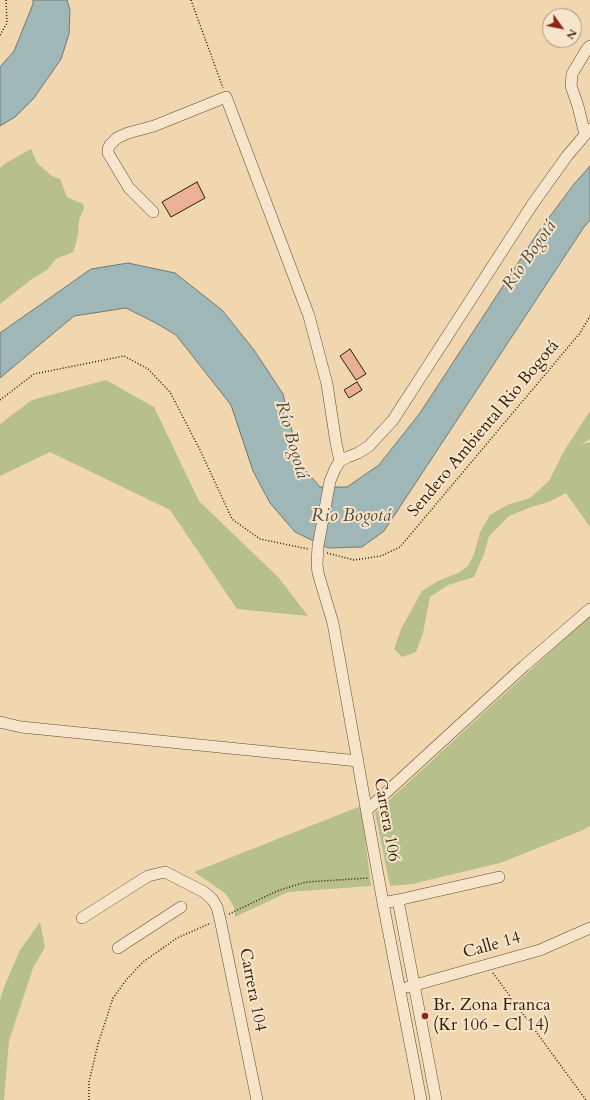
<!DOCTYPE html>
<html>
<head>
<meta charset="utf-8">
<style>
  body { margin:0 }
  #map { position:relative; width:590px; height:1100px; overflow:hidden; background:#f1d7af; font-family:Cardo,serif }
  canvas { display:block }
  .north { position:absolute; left:542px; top:8px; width:40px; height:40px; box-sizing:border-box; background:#f6e5cb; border:1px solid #a7957c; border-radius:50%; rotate:123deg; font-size:11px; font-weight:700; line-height:16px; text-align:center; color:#301c06 }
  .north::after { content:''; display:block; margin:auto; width:14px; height:18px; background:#8f2418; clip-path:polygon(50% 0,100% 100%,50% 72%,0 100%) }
</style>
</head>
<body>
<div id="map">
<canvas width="590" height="1100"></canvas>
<div class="north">N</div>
</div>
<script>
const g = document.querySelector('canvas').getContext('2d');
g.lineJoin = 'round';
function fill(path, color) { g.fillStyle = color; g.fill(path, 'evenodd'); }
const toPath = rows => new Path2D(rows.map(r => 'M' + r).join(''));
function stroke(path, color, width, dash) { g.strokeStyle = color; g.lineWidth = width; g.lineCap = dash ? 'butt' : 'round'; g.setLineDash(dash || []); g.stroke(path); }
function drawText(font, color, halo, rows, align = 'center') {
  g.font = font + ' Cardo,serif'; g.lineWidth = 4; g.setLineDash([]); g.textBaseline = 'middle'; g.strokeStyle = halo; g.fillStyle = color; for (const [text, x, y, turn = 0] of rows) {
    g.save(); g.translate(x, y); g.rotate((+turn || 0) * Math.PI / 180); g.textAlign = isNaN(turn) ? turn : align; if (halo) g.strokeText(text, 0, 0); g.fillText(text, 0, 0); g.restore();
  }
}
fill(toPath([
  [31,149,37,163,52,176,60,179,67,197,83,204,84,208,79,220,78,234,75,247,73,252,69,254,60,257,56,259,47,270,32,279,0,304,0,168,6,163],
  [106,380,154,407,199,501,279,578,308,616,237,609,170,510,50,452,0,476,0,424,32,400],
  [590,411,590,439,580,445,590,442,590,527,566,493,549,502,531,507,509,516,489,536,484,554,474,577,448,585,430,597,423,633,416,652,402,657,394,649,401,629,422,591,438,581,458,573,468,566,474,554,480,532,490,515,507,505,530,498,549,481,564,451],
  [590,615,590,826,583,830,500,863,412,884,390,886,375,813],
  [361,806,371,886,288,892,235,917,234,907,226,894,209,882,194,872],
  [40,922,45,947,33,968,9,1041,4,1100,0,1100,0,1000,4,987,20,950]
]), '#b7bf8d');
const water = toPath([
  [33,0,67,0,70,10,69,34,61,59,34,98,15,117,0,126,0,67,14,51,33,4,33,0],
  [590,166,590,220,584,227,384,531,362,547,328,548,295,532,270,503,253,471,231,405,176,335,154,322,126,308,74,316,0,378,0,333,91,269,128,263,175,273,222,310,254,350,283,394,300,464,320,487,347,487,379,465,420,413,537,234,574,184,590,166]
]);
fill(water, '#9fb7b6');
stroke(water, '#737970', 1);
const building = toPath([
  [197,182,205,198,171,217,162,202,197,182],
  [350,349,366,374,356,380,340,356,350,349],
  [357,382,362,390,349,398,344,390,357,382]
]);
fill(building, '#ebb197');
stroke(building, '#301c06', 1);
const minor = toPath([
  [585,135,578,106,571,86,572,74,587,49,590,46],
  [153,212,129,188,108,153,108,149,110,145,117,138,128,133,154,126,226,97,309,316,327,384,336,443,340,461],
  [0,722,21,727,358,761],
  [367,810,524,666,590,609],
  [398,900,499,877],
  [383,903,398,900,436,1100],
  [82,918,148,876,165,872,204,892,212,899,217,907,220,919,257,1100],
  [118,948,181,907],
  [408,987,540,950,590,928],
  [421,1100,383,903,333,623,318,573,317,564,318,546,330,481,335,469,340,461,348,457,358,453,369,446,393,420,532,205,567,156,590,129]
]);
stroke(minor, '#604b30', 12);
stroke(toPath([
  [191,0,223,88],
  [0,35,7,23,6,0],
  [0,400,34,374,124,356,148,369,170,392,201,452,232,519,260,539,308,549],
  [327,553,354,560,381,556,400,547,580,333,590,316],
  [229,914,277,891,306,882,369,878],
  [493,973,586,1100],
  [89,1100,89,1082,98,1044,113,998,127,979,143,962,177,938,211,923]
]), '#301c06', 1.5, [1, 2]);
stroke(minor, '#f6e5cb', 11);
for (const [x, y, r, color] of [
  [425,1016,4,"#8f2418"]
]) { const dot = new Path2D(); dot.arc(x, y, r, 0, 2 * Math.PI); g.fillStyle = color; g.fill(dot); stroke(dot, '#f6e5cb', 1.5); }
drawText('17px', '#301c06', '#f6e5cb', [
  ["Sendero Ambiental Rio Bogotá",484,429,-50],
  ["Carrera 106",386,820,80],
  ["Calle 14",492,946,-16],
  ["Carrera 104",252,990,79]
]);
drawText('17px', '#301c06', '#f6e5cb', [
  ["Br. Zona Franca",433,1006],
  ["(Kr 106 - Cl 14)",433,1026]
], 'left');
drawText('italic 18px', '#514a3b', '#f6e5cb', [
  ["Río Bogotá",530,256,-55],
  ["Río Bogotá",291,440,74],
  ["Rio Bogotá",351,517]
]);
</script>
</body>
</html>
